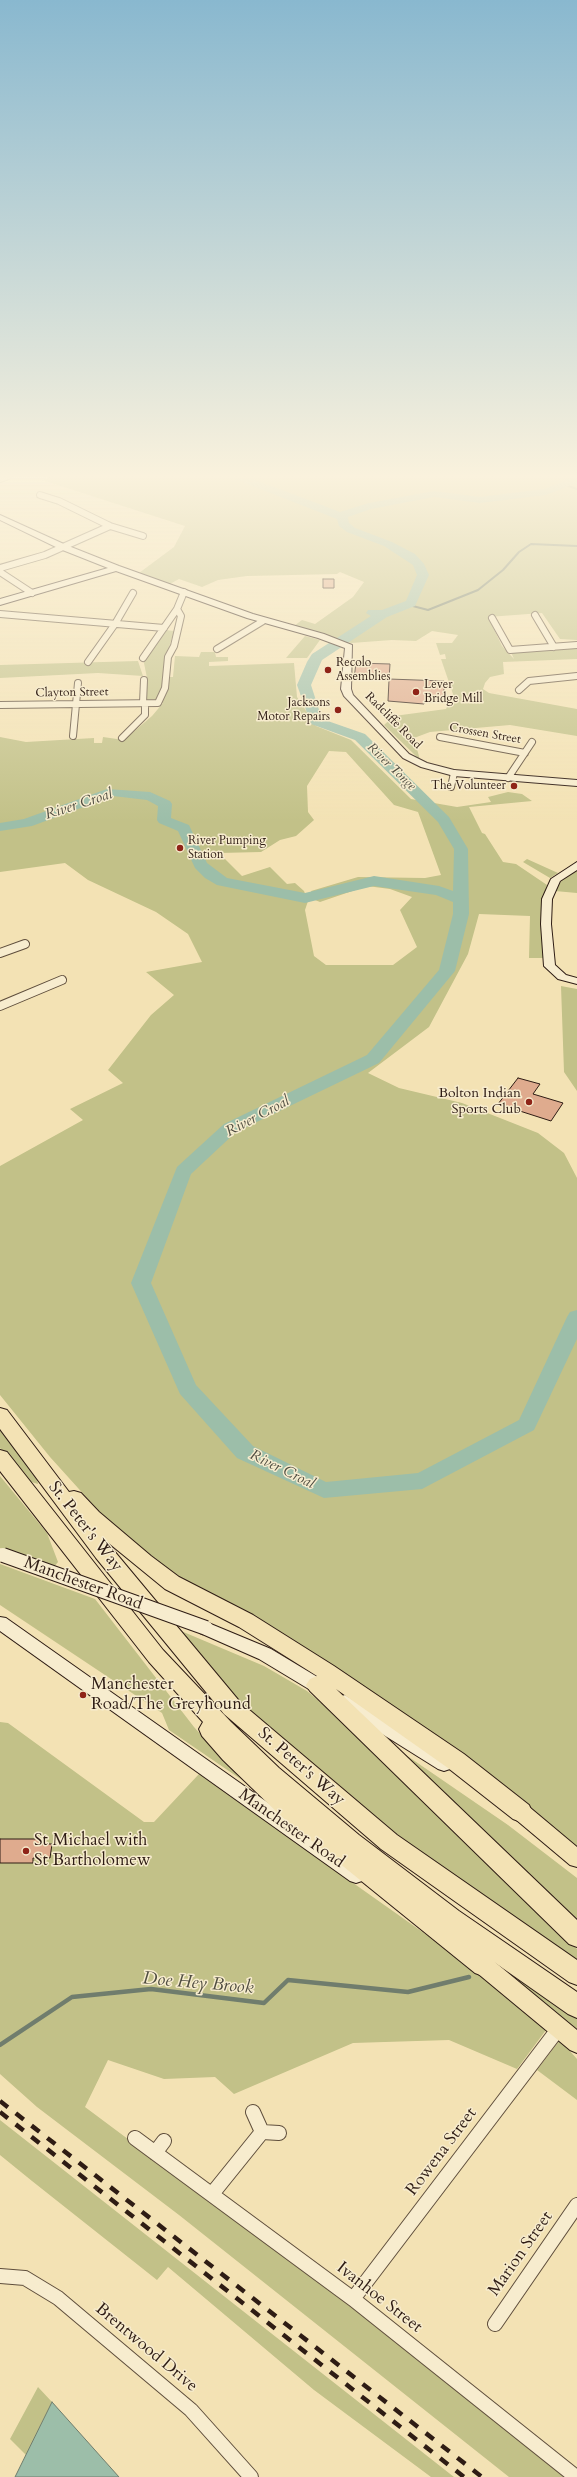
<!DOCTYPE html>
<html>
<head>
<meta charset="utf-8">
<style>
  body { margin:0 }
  canvas { display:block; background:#f3e2b4 }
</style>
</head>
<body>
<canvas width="577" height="2477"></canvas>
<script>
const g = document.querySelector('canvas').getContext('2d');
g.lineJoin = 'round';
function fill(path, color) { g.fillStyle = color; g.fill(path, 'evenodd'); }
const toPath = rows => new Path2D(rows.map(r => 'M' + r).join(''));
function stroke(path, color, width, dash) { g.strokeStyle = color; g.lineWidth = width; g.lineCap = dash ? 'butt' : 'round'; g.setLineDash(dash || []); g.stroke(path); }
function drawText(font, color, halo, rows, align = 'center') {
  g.font = font + ' Cardo,serif'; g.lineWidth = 3; g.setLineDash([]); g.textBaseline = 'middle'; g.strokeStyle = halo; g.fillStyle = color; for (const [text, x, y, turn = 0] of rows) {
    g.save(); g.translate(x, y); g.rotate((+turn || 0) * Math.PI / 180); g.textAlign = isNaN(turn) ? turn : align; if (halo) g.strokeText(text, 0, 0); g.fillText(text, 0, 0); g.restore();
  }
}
fill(toPath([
  [54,476,577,476,577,640,560,639,542,613,488,617,502,646,514,659,510,650,577,645,577,659,503,662,504,674,490,677,485,683,483,689,489,693,577,709,577,736,510,725,430,732,414,738,420,760,384,725,394,716,446,709,453,694,441,659,446,659,445,654,440,655,436,643,452,643,458,635,432,631,416,641,392,640,351,643,294,626,302,620,315,624,353,597,364,582,340,572,337,574,247,576,218,580,202,587,179,579,170,584,139,573,174,547,185,526,42,480],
  [165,630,174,631,166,657,163,677,173,677,175,656,199,657,201,652,215,652,216,657,228,657,228,661,209,662,209,666,294,663,297,697,316,726,351,740,411,799,457,807,491,802,488,797,508,792,522,794,532,801,469,807,482,833,485,834,503,862,516,864,547,885,541,916,544,958,529,958,530,916,479,914,468,954,429,1027,368,1073,399,1088,462,1103,538,1133,564,1153,577,1178,577,1849,205,1591,172,1573,132,1542,106,1519,50,1457,0,1395,0,1166,83,1120,70,1109,123,1083,108,1070,151,1015,174,995,146,972,202,962,188,934,156,912,88,880,65,863,0,872,0,737,26,742,94,738,94,743,102,743,103,737,124,740,152,716,163,703,146,702,147,678,143,658,147,657],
  [329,751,346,752,394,805,418,812,441,875,425,878,358,877,311,891,315,900,320,902,367,886,390,889,412,897,400,910,417,947,393,965,326,965,314,956,305,910,308,901,304,891,295,883,287,884,270,867,242,876,219,853,261,852,280,840,296,836,314,820,308,812,307,786],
  [305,636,320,640,307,658,286,658],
  [138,661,143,676,98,673,0,678,0,665],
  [527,859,558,873,550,878,523,862],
  [577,871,577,893,555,891,562,880],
  [561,986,577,989,577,1091,564,1072],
  [0,1426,37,1478,38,1484,28,1481,0,1448],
  [0,1476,47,1533,58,1562,53,1568,0,1548],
  [0,1564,95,1599,194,1727,242,1780,169,1730,162,1713,0,1605],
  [174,1628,264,1666,307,1691,337,1716,577,1949,577,1964,374,1819,272,1733,233,1694],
  [0,1722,8,1723,144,1822,154,1822,199,1774,455,1955,511,1998,546,2030,517,2069,449,2040,353,2043,234,2094,215,2077,164,2079,108,2060,85,2107,349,2304,570,2477,509,2477,179,2215,37,2107,0,2074],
  [387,1742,508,1825,577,1878,577,1927],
  [371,1867,577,2018,577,2035],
  [560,2040,577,2059,577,2100,537,2070],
  [0,2120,454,2477,431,2477,314,2390,168,2267,157,2280,32,2181,0,2155],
  [38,2387,52,2402,26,2455,10,2439]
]), '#c2c188');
const water = toPath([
  [52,2402,119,2477,15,2477,52,2402]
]);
fill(water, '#9cbea9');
stroke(water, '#707d6d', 1);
stroke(toPath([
  [566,485,577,489],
  [409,605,428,610,478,590,503,570,519,552,531,544,577,546]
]), '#707d6d', 2);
stroke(toPath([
  [0,2045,72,1997,151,1989,264,2003,288,1980,408,1992,469,1977]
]), '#707d6d', 4.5);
fill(toPath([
  [231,476,245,476,340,512,369,503,434,491,480,497,544,489,565,481,563,476,573,476,577,483,546,495,480,503,434,497,371,509,348,517,349,523,355,528,392,542,415,554,424,564,429,575,415,606,387,617,322,660,311,685,322,719,365,734,449,817,468,849,469,914,455,971,379,1063,236,1132,191,1174,151,1283,196,1385,253,1446,326,1482,418,1473,519,1420,567,1317,570,1312,577,1310,577,1339,534,1430,422,1489,324,1498,237,1458,180,1394,131,1283,177,1167,224,1124,367,1055,439,970,453,914,453,902,436,895,374,886,305,903,217,885,205,878,195,868,178,831,159,823,157,820,158,806,147,800,113,796,32,826,0,831,0,823,24,819,107,789,150,792,170,801,172,804,171,818,189,825,207,863,227,878,305,893,374,876,439,886,453,891,454,849,438,822,355,740,311,724,297,685,307,662,312,654,371,616,366,613,368,610,382,610,406,601,417,575,413,565,384,546,347,532,339,526,337,519,232,478,231,476]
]), '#9cbea9');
const building = toPath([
  [323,579,334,579,334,588,323,588,323,579],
  [356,663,390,664,389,679,444,681,444,702,424,702,424,704,388,701,389,680,354,679,356,663],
  [518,1078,540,1084,533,1094,563,1103,551,1121,498,1104,518,1078],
  [0,1839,41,1839,40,1844,52,1844,50,1858,33,1858,33,1863,0,1863,0,1839]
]);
fill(building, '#dfab8e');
stroke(building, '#2e1c14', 1);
const streetFar2 = toPath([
  [0,479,8,476],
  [40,495,59,501,110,526,143,536],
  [0,568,45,555,110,526],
  [0,572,32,593],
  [0,614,164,628],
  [535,615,554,647],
  [492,618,510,650,577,645],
  [217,649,263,621],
  [143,658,177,609,184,592],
  [88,662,115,624,133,593],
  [519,690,529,681,577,676],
  [143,703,144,680],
  [0,705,158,703,165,688,168,657,174,646,181,616,177,609],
  [73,736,78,683],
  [440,737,525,753],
  [122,738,145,715,145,703],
  [508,778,532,742],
  [451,787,454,773]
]);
const streetFar1 = toPath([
  [0,953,25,944],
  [0,1006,62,980]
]);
const street = toPath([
  [253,2112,262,2132,279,2133],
  [135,2138,353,2299,576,2477],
  [155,2153,164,2141],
  [212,2194,262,2132],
  [0,2276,25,2278,58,2298,191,2410,251,2477],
  [353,2299,559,2028],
  [495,2324,577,2205]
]);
const secondary = toPath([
  [0,515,66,545,119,566,253,614,324,634,352,645,351,689,353,695,409,754,427,763,454,770,577,780,577,786,454,776,421,767,403,758,344,696,341,689,345,648,318,638,247,618,116,571,0,605,0,599,108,568,60,549,0,520,0,515],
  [577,862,577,870,560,881,552,899,551,924,555,965,566,975,577,978,577,984,558,979,544,966,541,924,542,899,551,879,577,862],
  [0,1617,6,1618,362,1869,365,1875,362,1881,356,1883,350,1881,0,1631,0,1617],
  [206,1622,271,1649,329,1684,331,1689,329,1694,323,1696,317,1694,259,1659,200,1633,198,1628,200,1623,206,1622],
  [345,1695,450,1759,452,1764,450,1769,444,1771,438,1769,339,1707,337,1702,339,1697,345,1695]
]);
const primary = toPath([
  [521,1804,528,1806,577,1847,577,1867,570,1865,514,1818,512,1812,514,1806,521,1804],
  [483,1956,490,1958,577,2030,577,2053,570,2050,476,1972,473,1965,476,1958,483,1956]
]);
const highway = toPath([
  [0,1408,7,1410,69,1492,74,1491,81,1493,99,1512,151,1556,179,1577,253,1615,334,1666,464,1754,529,1805,532,1812,529,1819,521,1822,513,1819,448,1768,336,1689,577,1920,577,1947,569,1944,310,1691,306,1685,310,1679,317,1676,239,1627,165,1589,105,1540,240,1702,397,1835,577,1960,577,1985,569,1982,381,1849,224,1714,96,1558,0,1429,0,1408],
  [0,1450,7,1452,163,1650,231,1722,279,1768,359,1835,459,1911,577,1992,577,2018,568,2014,494,1962,495,1965,491,1973,483,1976,475,1973,281,1816,223,1760,202,1736,199,1729,203,1722,149,1662,0,1471,0,1450]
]);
stroke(streetFar2, '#5f4e3c', 8);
stroke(streetFar1, '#5f4e3c', 10);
stroke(street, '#5f4e3c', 16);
stroke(secondary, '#2e1c14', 2);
stroke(primary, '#2e1c14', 2);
stroke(highway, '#2e1c14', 2);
stroke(streetFar2, '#f7ecce', 6);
stroke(streetFar1, '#f7ecce', 8);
stroke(street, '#f7ecce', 14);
fill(secondary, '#f7ecce');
fill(primary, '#f3e2b4');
fill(highway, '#f3e2b4');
stroke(toPath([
  [0,2101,482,2477],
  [0,2112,464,2477]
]), '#2e1c14', 4.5, [10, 10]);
const secondaryBridge = toPath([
  [3,1555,206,1628]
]);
stroke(secondaryBridge, '#2e1c14', 16, []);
stroke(secondaryBridge, '#f7ecce', 14);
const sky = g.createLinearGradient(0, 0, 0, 822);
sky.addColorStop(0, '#89b8cf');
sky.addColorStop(0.58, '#faf2dd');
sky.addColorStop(1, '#faf2dd00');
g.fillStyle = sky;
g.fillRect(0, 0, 577, 822);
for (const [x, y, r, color] of [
  [328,670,4,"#8f2418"],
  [416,692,4,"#8f2418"],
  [338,710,4,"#8f2418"],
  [514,786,4,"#8f2418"],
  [180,848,4,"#8f2418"],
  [529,1102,4,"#8f2418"],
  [83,1695,4,"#8f2418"],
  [26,1851,4,"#8f2418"]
]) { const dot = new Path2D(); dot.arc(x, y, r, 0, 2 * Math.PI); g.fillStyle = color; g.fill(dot); stroke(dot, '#f7ecce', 1.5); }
drawText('12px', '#2e1c14', '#f7ecce', [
  ["Recolo",336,663],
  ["Assemblies",336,677],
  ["Lever",424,685],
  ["Bridge Mill",424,699],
  ["Jacksons",330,703,"right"],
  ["Motor Repairs",330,717,"right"],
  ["The Volunteer",506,786,"right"],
  ["River Pumping",188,841],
  ["Station",188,855]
], 'left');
drawText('12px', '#2e1c14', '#f7ecce', [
  ["Clayton Street",72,693,-1],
  ["Radcliffe Road",393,721,45],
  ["Crossen Street",485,734,10]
]);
drawText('italic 13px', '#4f4d41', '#f7ecce', [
  ["River Tonge",391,767,44]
]);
drawText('14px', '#2e1c14', '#f7ecce', [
  ["Bolton Indian",521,1094],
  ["Sports Club",521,1110]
], 'right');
drawText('italic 15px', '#4f4d41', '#f7ecce', [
  ["River Croal",79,805,-18],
  ["River Croal",258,1117,-28],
  ["River Croal",282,1470,26]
]);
drawText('17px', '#2e1c14', '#f7ecce', [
  ["St. Peter's Way",85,1527,52],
  ["Manchester Road",83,1584,20],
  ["St. Peter's Way",301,1767,41],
  ["Manchester Road",291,1829,35],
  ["Rowena Street",442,2152,-53],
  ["Marion Street",521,2254,-55],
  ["Ivanhoe Street",379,2298,38],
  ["Brentwood Drive",146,2348,40]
]);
drawText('17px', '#2e1c14', '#f7ecce', [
  ["Manchester",91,1685],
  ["Road/The Greyhound",91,1705],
  ["St Michael with",34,1841],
  ["St Bartholomew",34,1861]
], 'left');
drawText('italic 18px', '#4f4d41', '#f7ecce', [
  ["Doe Hey Brook",198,1984,5]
]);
</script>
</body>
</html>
